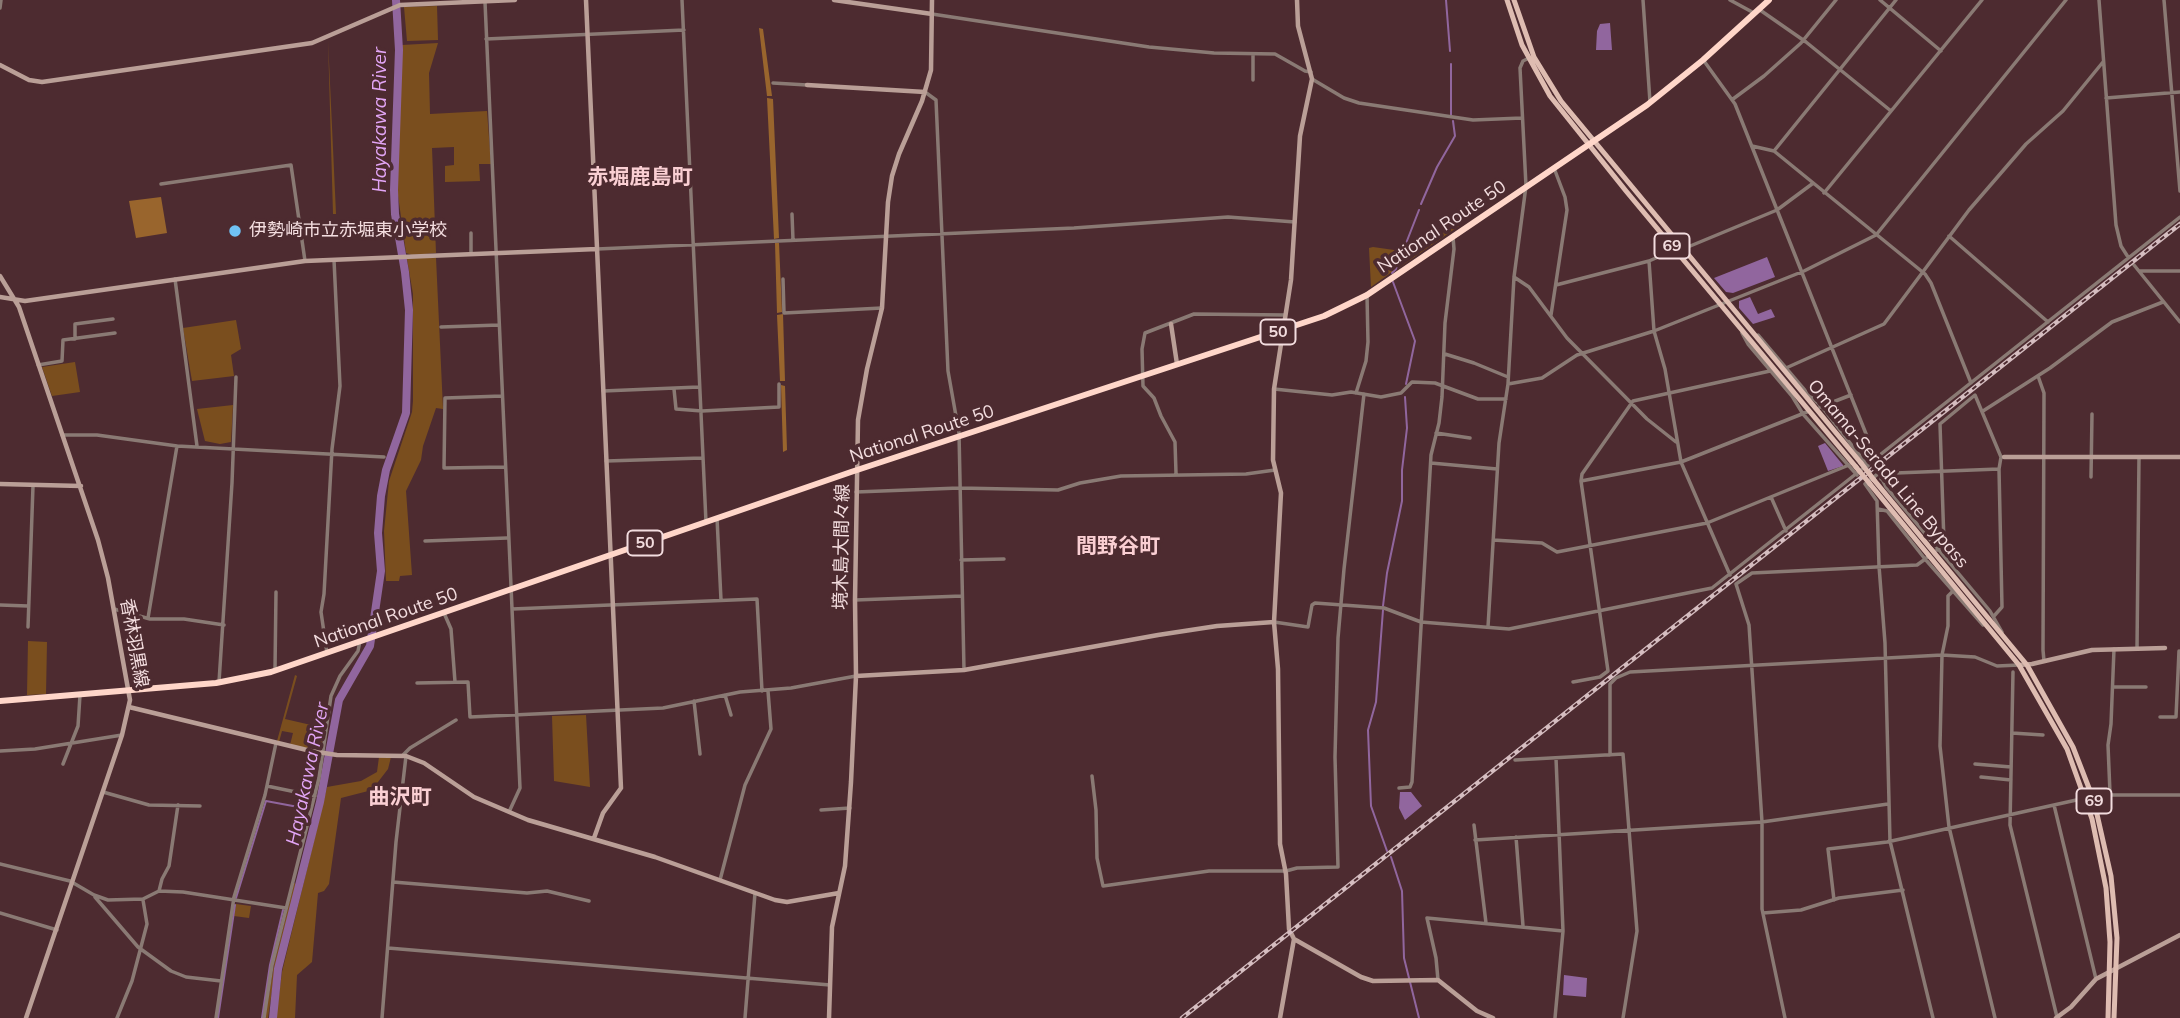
<!DOCTYPE html>
<html>
<head>
<meta charset="utf-8">
<style>
  body { margin:0 }
  canvas { display:block; background:#4d2b30 }
</style>
</head>
<body>
<canvas width="2180" height="1018"></canvas>
<script>
const g = document.querySelector('canvas').getContext('2d');
g.lineJoin = 'round';
function fill(path, color) { g.fillStyle = color; g.fill(path, 'evenodd'); }
const toPath = rows => new Path2D(rows.map(r => 'M' + r).join(''));
function stroke(path, color, width, dash) { g.strokeStyle = color; g.lineWidth = width; g.lineCap = dash ? 'butt' : 'round'; g.setLineDash(dash || []); g.stroke(path); }
function drawText(font, color, halo, rows, align = 'center') {
  g.font = font + ' Mulish,"Noto Sans JP",sans-serif'; g.lineWidth = 7; g.setLineDash([]); g.textBaseline = 'middle'; g.strokeStyle = halo; g.fillStyle = color; for (const [text, x, y, turn = 0] of rows) {
    g.save(); g.translate(x, y); g.rotate((+turn || 0) * Math.PI / 180); g.textAlign = isNaN(turn) ? turn : align; if (halo) g.strokeText(text, 0, 0); g.fillText(text, 0, 0); g.restore();
  }
}
fill(toPath([
  [437,6,438,40,407,41,404,7],
  [328,40,336,214,333,214],
  [438,43,429,73,430,114,487,111,491,164,479,164,480,181,445,182,445,166,454,165,454,147,432,148,436,253,413,255,436,258,443,409,436,408,423,446,421,460,406,491,412,575,400,576,399,581,386,581,384,531,389,481,412,412,413,401,413,294,407,259,412,255,406,253,397,188,402,45],
  [1449,220,1459,226,1397,269,1442,236],
  [1373,247,1401,251,1396,269,1371,287,1369,248],
  [236,320,241,349,231,355,234,376,192,381,183,328],
  [75,362,80,392,52,396,42,367],
  [233,405,231,442,220,444,205,441,197,409],
  [28,641,47,642,46,694,27,695],
  [295,675,297,676,285,719,324,728,322,744,309,741,307,749,290,745,293,733,282,731,279,742,277,741],
  [586,715,590,787,554,781,552,716],
  [379,757,391,757,388,769,378,782,376,789,341,798,329,884,324,891,318,893,312,962,297,975,295,1018,276,1018,282,972,327,787,361,781,377,772],
  [294,883,296,884,276,963,268,1018,265,1018,274,964],
  [236,904,251,906,249,918,234,916]
]), '#7a4e1e');
fill(toPath([
  [759,28,763,29,772,96,767,96],
  [767,98,773,99,779,238,774,239],
  [161,197,167,233,136,238,129,201],
  [775,243,779,243,782,312,777,313],
  [783,314,785,381,780,381,777,315],
  [781,385,785,386,787,450,783,452]
]), '#99652d');
fill(toPath([
  [1610,23,1612,50,1596,50,1597,31,1600,24],
  [1767,257,1775,277,1733,293,1726,292,1714,278],
  [1750,297,1758,314,1771,309,1775,317,1753,324,1739,308,1739,301],
  [1825,443,1843,465,1843,466,1828,471,1818,446],
  [1400,792,1411,792,1422,806,1405,820,1399,808],
  [1564,975,1587,978,1586,997,1563,995]
]), '#91669e');
stroke(toPath([
  [1446,0,1450,51],
  [1451,64,1451,115],
  [1421,204,1437,167,1455,136,1453,121],
  [1392,273,1396,269,1419,210],
  [1393,282,1415,341,1406,384],
  [1383,606,1387,573,1402,501,1402,470,1407,428,1405,397],
  [1383,610,1376,702,1368,730,1371,806,1387,851],
  [318,802,320,802],
  [1391,857,1402,891,1404,958,1419,1018],
  [236,898,266,801,309,809],
  [218,1018,235,905],
  [262,1018,270,965,283,910]
]), '#91669e', 2);
stroke(toPath([
  [273,1018,278,969,320,802,339,700,370,646,381,571,378,533,381,496,386,470,406,413,409,310,405,272,395,214,394,190,399,50,396,0]
]), '#91669e', 8);
stroke(toPath([
  [682,0,706,522],
  [1643,0,1650,102],
  [1730,0,1754,13],
  [1880,0,1941,51],
  [2099,0,2116,225,2121,246,2128,257],
  [2164,0,2180,191],
  [485,2,520,788,509,812],
  [0,8,1,0],
  [1760,10,1806,42,1891,111],
  [932,14,1149,47,1214,53,1275,54,1305,71,1311,72],
  [486,39,684,30],
  [1704,61,1735,104,1876,459],
  [1312,79,1344,98,1359,103,1473,120,1522,118],
  [1253,80,1253,54],
  [773,83,807,85],
  [925,92,936,100,948,371,959,433,964,670],
  [2106,98,2180,92],
  [1733,99,1764,76,1801,43,1836,0],
  [1752,146,1774,151,1925,274,1931,283,1971,383],
  [1774,151,1896,0],
  [161,184,291,165,305,261],
  [1824,193,1982,0],
  [792,214,793,240],
  [471,233,471,254],
  [1949,236,2048,322],
  [597,249,1074,228,1228,217,1295,222],
  [1683,249,1777,210,1812,184],
  [1649,261,1654,331,1665,369,1681,462,1730,575],
  [2134,265,2180,322],
  [2140,271,2180,271],
  [1514,277,1529,287,1567,338,1647,419,1676,442],
  [175,279,197,446],
  [783,279,784,313,882,308],
  [1556,285,1649,261,1674,250],
  [1551,315,1567,210,1565,197,1554,168],
  [441,327,499,325],
  [1742,333,1748,344,1792,396,1803,414,1857,475],
  [1758,335,1808,394,1822,407,1868,466],
  [75,339,75,324,113,319],
  [1445,354,1474,363,1508,377],
  [38,365,62,361,63,340,115,333],
  [1786,368,1884,324,1969,210,2026,144,2063,111,2103,62],
  [2038,376,2044,393,2043,650,2044,661],
  [1508,384,1542,378,1577,355,1654,331,1804,271,1876,235,2066,0],
  [674,389,676,409,702,411,779,407,779,384],
  [1274,389,1332,395,1351,392,1381,397,1401,393,1412,382,1435,383,1478,399,1506,399],
  [603,391,699,387],
  [1356,393,1366,361,1368,342,1367,295],
  [502,396,445,398,444,468,505,467],
  [1820,407,1851,395],
  [1983,411,2050,368,2112,322,2163,302],
  [1436,433,1470,438],
  [62,435,97,435,177,446,384,457],
  [606,461,702,458],
  [1431,463,1497,469],
  [1176,473,1175,442,1161,416,1154,398,1143,386,1142,349,1145,333,1194,314,1285,315],
  [2091,477,2092,414],
  [1881,479,1896,473,1999,469],
  [1581,481,1681,462,1807,412],
  [856,492,959,488,1058,490,1080,483,1121,476,1246,474,1275,470],
  [1771,497,1786,531],
  [1878,509,1887,511,1925,559,1983,625],
  [717,518,721,600],
  [1493,540,1542,543,1557,552,1707,523,1849,465],
  [425,541,507,538],
  [1937,550,1944,543,1940,424,1975,395,2001,457,1999,469,2002,607,1994,616],
  [961,560,1004,559],
  [1954,590,1948,596,1948,626,1942,655,1940,746,1949,827,1995,1018],
  [855,600,962,596],
  [0,605,28,606],
  [114,609,150,619,184,619,224,625],
  [512,609,757,599,762,691],
  [444,613,451,629,455,682],
  [148,618,177,446],
  [1274,622,1308,627,1312,605,1315,603,1384,608,1421,622,1509,629,1712,588,2180,217],
  [28,627,33,486],
  [1488,627,1499,443,1508,384,1514,277,1526,186,1520,68,1523,61,1529,58],
  [2137,649,2139,457],
  [327,653,321,612,324,594,332,449,340,386,334,260],
  [275,670,276,592],
  [2013,672,2010,825,2057,1017],
  [219,682,232,483,236,377],
  [1573,682,1600,677,1608,671,1581,481,1582,474,1633,401,1770,371],
  [417,683,468,682,470,717,663,708,740,692,791,688,856,676],
  [2113,687,2146,687],
  [725,695,731,715],
  [694,701,700,754],
  [2160,717,2176,717,2179,651],
  [2012,733,2043,735],
  [0,751,35,749,122,735],
  [403,755,410,748,456,720],
  [1610,755,1610,684,1616,678,1630,672,1942,655,1975,657,1997,666,2019,665],
  [1515,760,1623,754,1637,931,1623,1018],
  [63,764,78,726,80,695],
  [1975,764,2011,767],
  [1092,776,1096,810,1097,858,1103,886,1209,871,1286,871,1297,868,1338,867,1335,757,1338,638,1344,569,1364,394],
  [1981,777,2011,780],
  [267,786,315,796],
  [1399,788,1410,787,1412,782,1431,455,1439,423,1442,397,1445,323,1454,249,1453,237],
  [103,792,149,805,200,806],
  [2110,793,2108,745,2111,724,2114,649],
  [2054,805,2096,979],
  [821,810,850,808],
  [1474,825,1486,923],
  [1516,837,1523,926],
  [1475,840,1762,822,1888,804],
  [0,864,70,881,94,895,108,900,143,899,159,891,162,879,169,866,178,805],
  [720,880,745,785,771,729,768,691],
  [393,882,527,893,547,891,589,901],
  [159,891,183,892,286,908],
  [95,897,138,947,171,971,186,977,221,981],
  [1834,900,1828,849,1887,842,2099,795,2180,795],
  [0,913,57,930],
  [1763,913,1801,910,1839,898,1903,890],
  [388,948,830,985],
  [1438,980,1436,958,1427,918,1563,931],
  [117,1018,132,981,147,924,143,900],
  [216,1018,234,897,265,795,276,743],
  [264,1018,272,965,319,778,331,696,340,676,358,651,360,641],
  [382,1018,396,842,406,756],
  [745,1018,755,893],
  [1555,1018,1563,931,1556,758],
  [1785,1018,1762,909,1762,822,1749,625,1736,584,1752,573,1917,565,1928,557],
  [1933,1018,1890,841,1885,643,1879,566,1877,501,1865,484,1879,473,1886,487,1990,611,2002,632]
]), '#8a7a74', 3.5);
stroke(toPath([
  [586,0,621,788,603,813,594,838],
  [834,0,932,14],
  [1297,0,1298,26,1312,79,1300,136,1291,280,1274,389,1273,460,1281,493,1274,622,1278,669,1280,844,1286,874,1289,929,1294,939,1361,977,1373,981,1438,980,1477,1011,1493,1018],
  [0,65,29,80,42,82,312,43,400,5,515,0],
  [807,85,925,92],
  [0,276,19,307,98,540,108,578,130,700,122,735,26,1018],
  [0,297,25,301,305,261,597,249],
  [1171,324,1177,364],
  [2004,457,2180,457],
  [0,484,81,486],
  [2019,665,2032,664,2092,650,2165,648],
  [856,676,964,670,1158,635,1217,626,1274,622],
  [129,707,311,751,337,755,406,756,424,763,474,797,528,820,655,857,775,900,787,902,839,893],
  [829,1018,832,927,845,866,851,782,856,676,855,600,858,420,867,369,882,308,888,202,892,176,899,154,922,101,931,70,932,0],
  [1280,1018,1294,939],
  [2056,1018,2071,1007,2096,979,2180,935]
]), '#ba9f97', 4.5);
stroke(toPath([
  [1507,0,1522,45,1550,96,1626,191,1856,467],
  [1514,0,1534,57,1561,101,1861,463],
  [1874,480,2027,665,2073,747,2094,801,2111,876,2117,938,2114,1018],
  [1870,484,2019,665,2067,749,2092,819,2106,888,2110,942,2108,1018]
]), '#debcb1', 5);
stroke(toPath([
  [0,701,216,683,271,672,851,472,1324,316,1367,295,1647,105,1703,60,1769,0]
]), '#ffd6c9', 6);
const rail = toPath([
  [1182,1018,2180,224]
]);
stroke(rail, '#d5bdc0', 4.5);
stroke(rail, '#4d2b30', 2, [5]);
stroke(toPath([
  [1861,463,1874,480],
  [1856,467,1870,484]
]), '#debcb1', 5);
for (const [x, y, r, color] of [
  [235,231,7,"#70c2f4"]
]) { const dot = new Path2D(); dot.arc(x, y, r, 0, 2 * Math.PI); g.fillStyle = color; g.fill(dot); stroke(dot, '#4d2b30', 2.5); }
for (const [x, y, w] of [
  [1672,246,35],
  [1278,332,35],
  [645,543,35],
  [2094,801,35]
]) { const box = new Path2D(); box.roundRect(x - w / 2, y - 12.5, w, 25, 5); g.fillStyle = '#4d2b30'; g.fill(box); stroke(box, '#f3dddf', 2); }
drawText('bold 16px', '#f3dddf', null, [
  ["69",1672,246],
  ["50",1278,332],
  ["50",645,543],
  ["69",2094,801]
]);
drawText('18px', '#f3dddf', '#4d2b30', [
  ["National Route 50",1442,227,-34],
  ["National Route 50",922,434,-18],
  ["Omama-Serada Line Bypass",1888,474,50],
  ["境木島大間々線",842,547,-89],
  ["National Route 50",386,618,-19],
  ["香林羽黒線",134,643,80]
]);
drawText('18px', '#f3dddf', '#4d2b30', [
  ["伊勢崎市立赤堀東小学校",249,231]
], 'left');
drawText('italic 19px', '#e2a5f5', '#4d2b30', [
  ["Hayakawa River",380,120,-90],
  ["Hayakawa River",308,774,-78]
]);
drawText('bold 21px', '#facfd3', '#4d2b30', [
  ["赤堀鹿島町",640,178],
  ["間野谷町",1118,547],
  ["曲沢町",400,798]
]);
</script>
</body>
</html>
